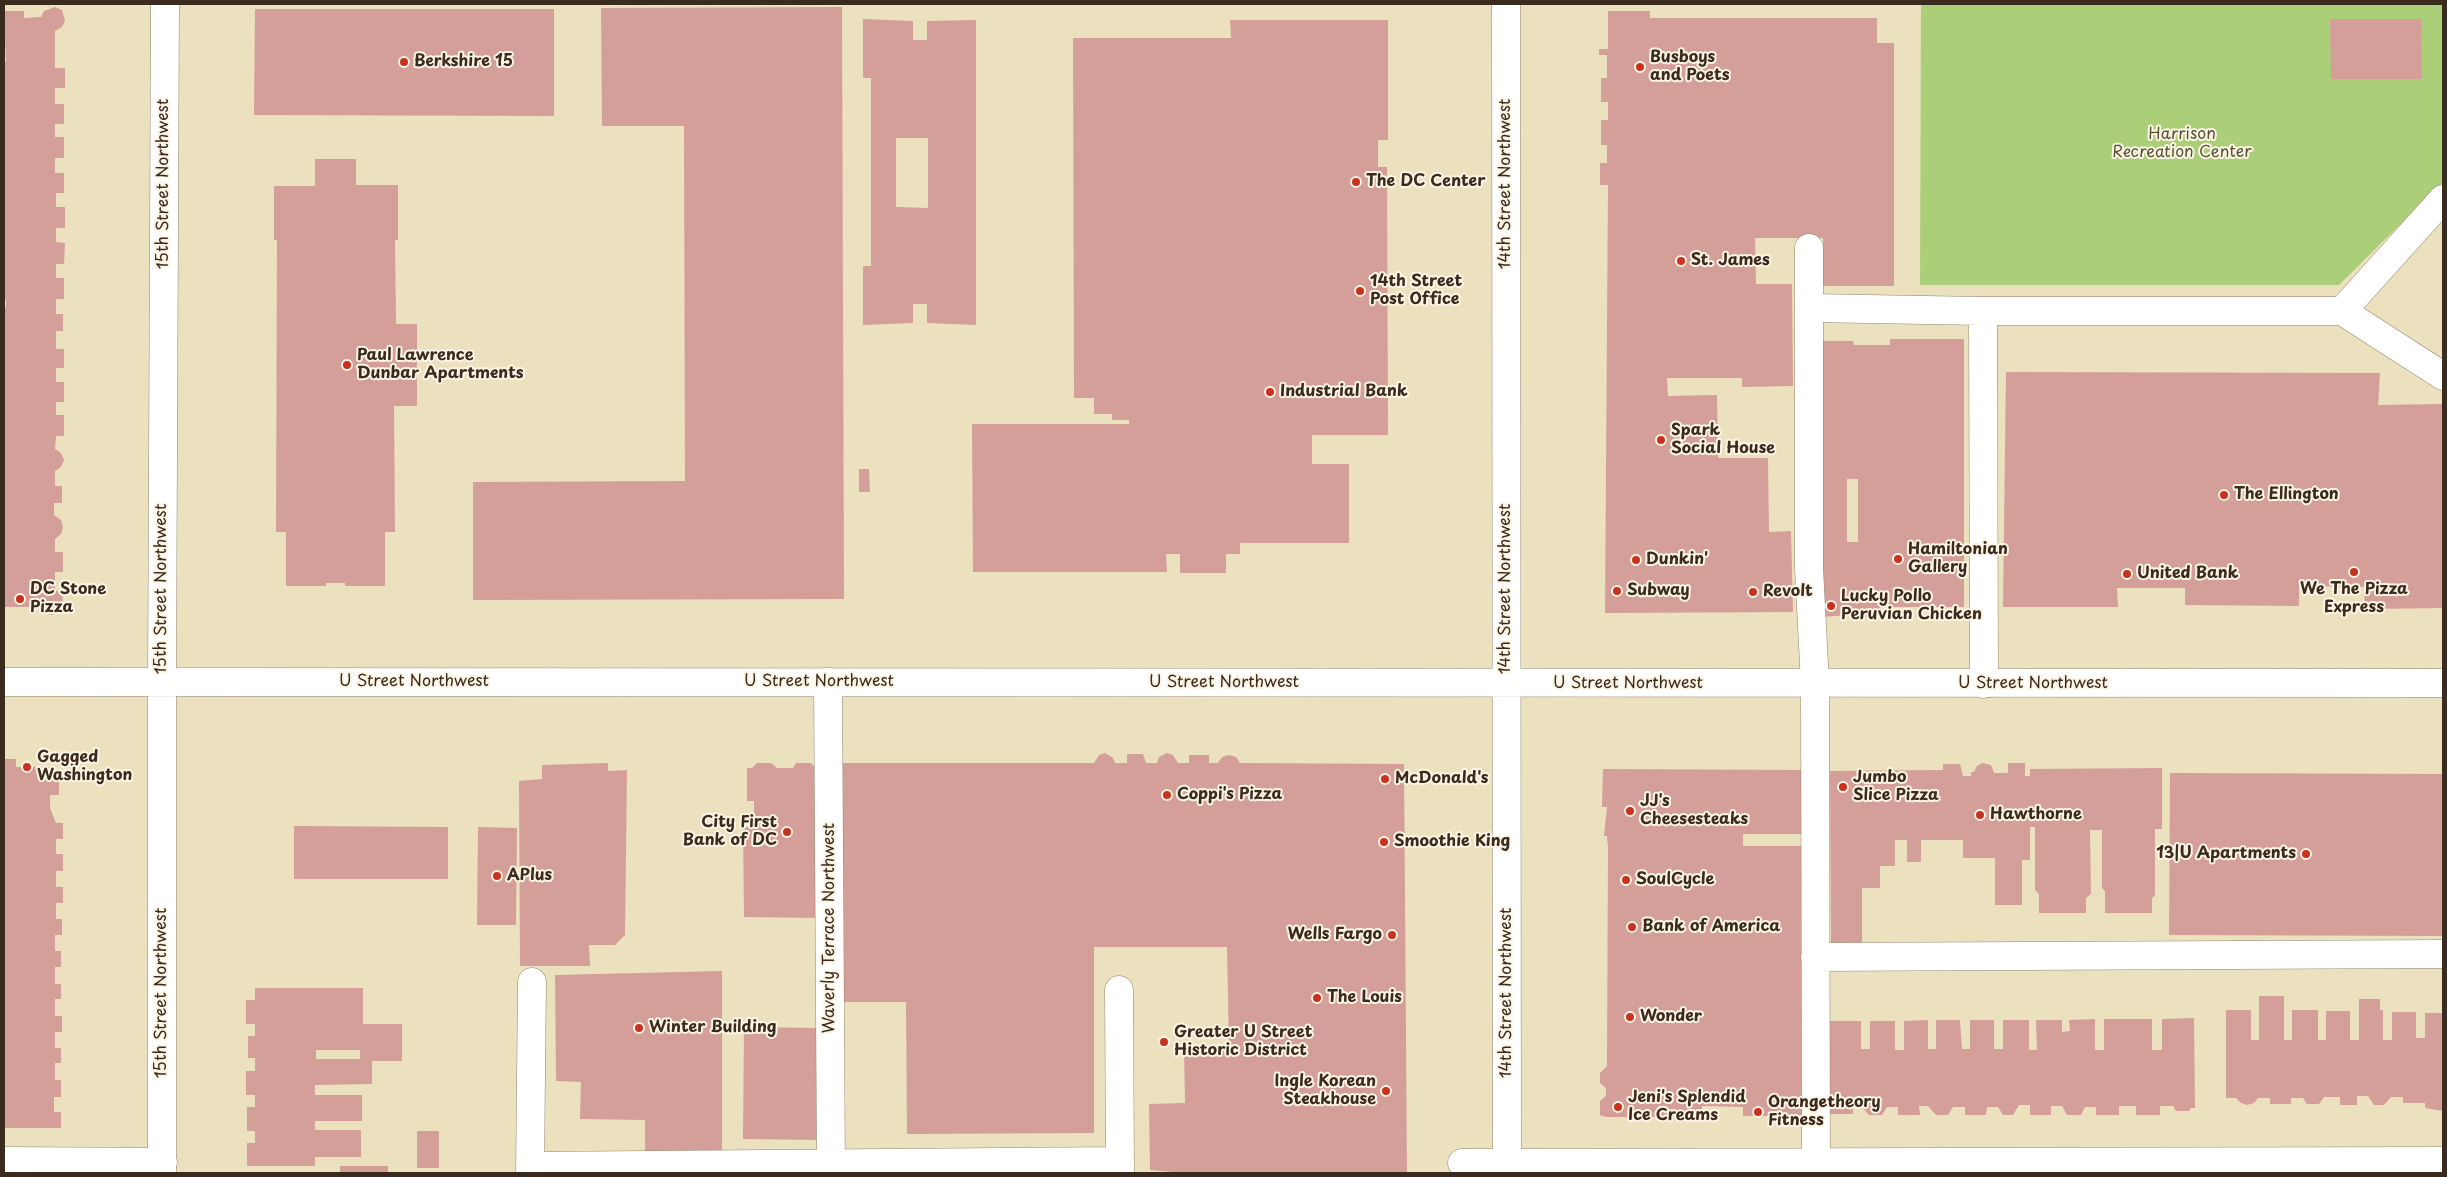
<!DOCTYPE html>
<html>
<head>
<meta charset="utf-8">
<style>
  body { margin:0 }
  #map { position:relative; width:2447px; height:1177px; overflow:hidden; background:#ebe1bf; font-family:"Playpen Sans",sans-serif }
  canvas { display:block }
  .frame { position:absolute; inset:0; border:5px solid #3b2a1e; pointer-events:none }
</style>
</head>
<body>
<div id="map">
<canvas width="2447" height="1177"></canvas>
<div class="frame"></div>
</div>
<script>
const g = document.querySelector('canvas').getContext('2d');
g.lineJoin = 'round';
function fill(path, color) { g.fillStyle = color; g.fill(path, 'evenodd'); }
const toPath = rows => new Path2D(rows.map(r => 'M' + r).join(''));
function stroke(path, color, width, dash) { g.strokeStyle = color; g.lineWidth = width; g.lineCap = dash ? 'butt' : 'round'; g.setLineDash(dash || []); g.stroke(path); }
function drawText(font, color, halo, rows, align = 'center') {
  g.font = font + ' "Playpen Sans",sans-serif'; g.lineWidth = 4; g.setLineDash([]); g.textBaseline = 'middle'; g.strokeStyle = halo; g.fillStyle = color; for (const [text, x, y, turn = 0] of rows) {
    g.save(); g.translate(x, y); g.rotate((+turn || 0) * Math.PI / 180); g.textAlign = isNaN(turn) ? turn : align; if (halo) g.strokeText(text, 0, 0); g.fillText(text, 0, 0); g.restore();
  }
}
fill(toPath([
  [1921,4,2443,4,2443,182,2339,285,1920,285]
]), '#abcf79');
fill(toPath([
  [55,7,62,10,65,21,62,27,55,31,55,68,65,68,65,88,55,88,55,104,64,104,64,124,55,124,55,137,64,137,64,158,55,158,55,173,64,173,64,193,56,193,56,207,65,207,65,228,56,228,56,242,65,243,64,264,56,264,56,278,64,278,64,299,56,299,56,314,63,314,63,331,56,331,56,349,64,349,64,368,56,368,56,382,64,382,64,402,56,402,56,415,64,415,64,436,56,436,55,449,61,453,64,460,61,467,55,471,55,486,62,486,62,503,54,503,54,515,61,520,63,527,61,534,55,539,55,552,63,552,63,572,55,572,55,589,62,595,63,603,59,611,52,615,44,613,38,607,4,607,4,307,6,307,6,299,4,299,4,62,6,62,4,19,5,11,24,11,24,18,41,17,44,11],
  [842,7,844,599,473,600,473,482,685,481,684,126,602,126,601,8],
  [255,9,554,9,554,116,254,115],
  [1608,11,1650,11,1650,18,1877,18,1877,43,1894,43,1894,286,1823,286,1823,238,1755,238,1756,284,1792,284,1793,386,1742,387,1742,378,1667,378,1668,396,1717,395,1718,458,1768,458,1769,532,1791,531,1793,612,1605,613,1608,185,1600,185,1600,163,1607,163,1607,145,1601,145,1601,120,1608,120,1608,102,1601,102,1601,78,1607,78,1607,55,1599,55,1599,49,1608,49],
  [863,19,913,21,913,40,927,40,927,21,976,20,976,325,927,323,927,304,913,304,913,323,863,325,863,266,871,266,871,78,863,78],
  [896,138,928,138,928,208,896,207],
  [2330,19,2421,19,2422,79,2331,79],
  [1230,20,1388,20,1388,140,1378,140,1378,167,1387,167,1388,435,1312,435,1312,464,1349,464,1349,543,1240,543,1240,554,1226,554,1226,573,1180,573,1180,554,1166,554,1167,572,973,572,972,424,1129,424,1129,420,1112,420,1112,414,1094,414,1094,398,1074,398,1073,38,1231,38],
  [315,159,356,159,356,185,398,185,398,240,395,240,396,324,417,324,417,406,394,406,395,532,385,532,385,586,345,586,345,583,326,583,326,586,286,586,286,532,276,532,277,240,274,240,274,186,315,186],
  [1890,339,1964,339,1964,607,1880,607,1880,617,1855,617,1855,615,1819,617,1819,341,1853,341,1854,345,1890,345],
  [1847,479,1858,479,1858,542,1847,542],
  [2006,372,2380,373,2378,405,2443,404,2443,608,2365,609,2364,587,2299,586,2299,606,2185,605,2185,588,2117,588,2118,607,2003,607],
  [859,469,869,469,870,492,859,492],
  [1105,753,1113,758,1115,763,1127,763,1127,754,1143,754,1146,763,1157,763,1159,757,1167,753,1173,755,1178,763,1189,763,1189,755,1209,755,1209,763,1218,763,1222,757,1229,755,1236,757,1240,763,1404,764,1407,1173,1184,1173,1150,1170,1149,1104,1185,1103,1184,1050,1229,1049,1227,947,1094,947,1094,1133,907,1134,906,1002,844,1002,842,763,1094,763,1099,755],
  [4,759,16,759,16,767,50,767,50,774,59,774,59,795,50,795,50,808,56,823,63,823,63,839,56,839,56,854,63,854,63,871,56,871,56,887,63,887,63,903,56,903,56,919,62,919,62,935,55,935,55,951,61,951,61,967,55,967,55,984,61,984,61,999,55,999,55,1016,62,1016,62,1032,55,1032,55,1048,61,1048,61,1063,55,1063,55,1080,61,1080,61,1097,54,1097,54,1112,61,1112,61,1128,4,1128],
  [608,763,608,771,627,770,625,935,615,945,589,945,590,966,520,966,519,781,542,779,542,765],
  [757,763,771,763,777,768,793,768,796,763,811,763,817,769,820,918,744,917,743,827,754,827,754,801,747,801,747,768,752,768],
  [1982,763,1991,765,1994,773,2008,773,2008,763,2025,763,2025,776,2030,776,2030,769,2162,768,2162,829,2155,829,2155,895,2152,898,2152,913,2105,913,2105,891,2102,888,2102,830,2090,830,2091,894,2086,898,2086,913,2039,913,2039,894,2035,890,2035,827,2030,827,2030,860,2022,860,2022,905,1995,905,1995,858,1963,858,1963,840,1921,840,1921,862,1907,862,1907,840,1895,840,1895,866,1880,866,1880,888,1862,888,1862,951,1831,951,1830,771,1943,770,1943,764,1960,764,1963,776,1971,776,1971,772,1974,772,1977,766],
  [1603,769,1803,770,1803,834,1743,834,1743,846,1804,846,1804,1116,1743,1116,1743,1107,1702,1106,1702,1117,1606,1117,1600,1115,1600,1101,1606,1096,1606,1088,1600,1083,1600,1073,1607,1066,1608,847,1607,836,1604,836,1607,807,1602,807],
  [2170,773,2443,774,2443,936,2169,935],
  [294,826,448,827,448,879,294,879],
  [478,827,517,828,516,925,477,925],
  [722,971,722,1152,645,1154,645,1120,580,1119,581,1082,556,1081,555,975],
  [255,988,363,988,363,1024,402,1024,402,1061,372,1061,372,1084,315,1085,315,1095,362,1095,362,1121,315,1121,315,1130,361,1130,361,1157,315,1157,315,1166,247,1166,247,1143,255,1143,255,1131,247,1131,247,1107,255,1107,255,1095,246,1095,246,1071,255,1071,255,1058,248,1058,248,1036,255,1036,255,1024,246,1024,246,1000,255,1000],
  [316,1050,360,1050,360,1059,316,1059],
  [2259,996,2284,996,2284,1040,2292,1040,2292,1010,2318,1010,2318,1040,2326,1040,2326,1011,2350,1011,2350,1040,2359,1040,2359,999,2380,999,2380,1010,2383,1010,2383,1040,2392,1040,2392,1012,2416,1012,2416,1038,2425,1038,2425,1013,2443,1013,2443,1111,2425,1108,2425,1103,2403,1103,2403,1097,2391,1097,2384,1105,2374,1105,2368,1096,2357,1096,2357,1105,2340,1105,2340,1097,2324,1097,2319,1104,2307,1104,2303,1098,2291,1098,2291,1104,2270,1104,2270,1098,2258,1098,2254,1103,2247,1105,2241,1103,2236,1098,2226,1098,2226,1010,2251,1010,2251,1040,2259,1040],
  [2194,1018,2195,1108,2191,1108,2189,1111,2176,1111,2173,1106,2160,1106,2160,1115,2136,1115,2136,1106,2119,1106,2119,1115,2096,1115,2096,1107,2085,1107,2081,1115,2067,1115,2062,1106,2051,1106,2051,1115,2030,1115,2030,1105,2019,1105,2013,1115,2003,1115,1998,1107,1987,1107,1986,1115,1965,1115,1965,1107,1953,1107,1948,1115,1936,1115,1928,1106,1919,1106,1920,1115,1898,1115,1898,1107,1887,1107,1882,1115,1869,1115,1862,1107,1853,1107,1853,1114,1830,1114,1830,1021,1861,1021,1861,1049,1870,1049,1870,1021,1895,1021,1895,1050,1904,1050,1904,1021,1928,1020,1928,1049,1936,1049,1936,1020,1960,1020,1962,1049,1970,1049,1970,1020,1994,1020,1994,1049,2003,1049,2003,1020,2029,1020,2029,1050,2037,1050,2036,1020,2062,1020,2062,1032,2070,1031,2069,1020,2095,1019,2095,1050,2104,1050,2104,1019,2152,1019,2152,1050,2162,1050,2162,1019],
  [744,1027,820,1028,819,1140,743,1139],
  [417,1131,439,1131,439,1168,417,1168],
  [340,1166,388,1166,388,1173,340,1173]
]), '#d49e99');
const minor = toPath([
  [2443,199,2342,311,2443,376],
  [1809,248,1809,568,1815,684,1816,1173],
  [1809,308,1983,311],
  [162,682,165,4],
  [828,682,831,1173],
  [1984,684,1983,311,2342,311],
  [1815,957,2443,954],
  [1119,990,1120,1173],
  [4,1161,163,1162],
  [1462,1163,2443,1161],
  [530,1166,1120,1161],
  [530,1173,532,982]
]);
const major = toPath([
  [1506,4,1507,1173],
  [4,682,2443,683],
  [162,682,162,1173]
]);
stroke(minor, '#93866e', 29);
stroke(major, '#93866e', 29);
stroke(minor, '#fff', 28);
stroke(major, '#fff', 28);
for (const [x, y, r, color] of [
  [404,62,5,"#c8321e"],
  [1640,67,5,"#c8321e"],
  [1356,182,5,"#c8321e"],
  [1681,261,5,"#c8321e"],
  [1360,291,5,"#c8321e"],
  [347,365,5,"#c8321e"],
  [1270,392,5,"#c8321e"],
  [1661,440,5,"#c8321e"],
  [2224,495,5,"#c8321e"],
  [1898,559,5,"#c8321e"],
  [1636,560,5,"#c8321e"],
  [2354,572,5,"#c8321e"],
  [2127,574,5,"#c8321e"],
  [1617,591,5,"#c8321e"],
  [1753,592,5,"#c8321e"],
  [20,599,5,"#c8321e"],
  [1831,606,5,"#c8321e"],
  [27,767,5,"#c8321e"],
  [1385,779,5,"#c8321e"],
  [1843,787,5,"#c8321e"],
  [1167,795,5,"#c8321e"],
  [1630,811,5,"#c8321e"],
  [1980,815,5,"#c8321e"],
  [787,832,5,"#c8321e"],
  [1384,842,5,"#c8321e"],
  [2306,854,5,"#c8321e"],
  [497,876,5,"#c8321e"],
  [1626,880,5,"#c8321e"],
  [1632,927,5,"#c8321e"],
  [1392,935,5,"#c8321e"],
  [1317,998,5,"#c8321e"],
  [1630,1017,5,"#c8321e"],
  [639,1028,5,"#c8321e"],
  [1164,1042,5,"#c8321e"],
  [1386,1091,5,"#c8321e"],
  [1618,1107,5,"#c8321e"],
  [1758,1112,5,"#c8321e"]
]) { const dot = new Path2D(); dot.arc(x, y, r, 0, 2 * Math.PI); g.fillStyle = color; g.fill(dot); stroke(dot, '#fcf5e5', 2); }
drawText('bold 16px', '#3b2a1e', '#fcf5e5', [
  ["Busboys",1650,58],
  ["and Poets",1650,76],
  ["Berkshire 15",414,62],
  ["The DC Center",1366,182],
  ["St. James",1691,261],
  ["14th Street",1370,282],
  ["Post Office",1370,300],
  ["Paul Lawrence",357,356],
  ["Dunbar Apartments",357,374],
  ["Industrial Bank",1280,392],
  ["Spark",1671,431],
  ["Social House",1671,449],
  ["The Ellington",2234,495],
  ["Hamiltonian",1908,550],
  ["Gallery",1908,568],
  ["Dunkin'",1646,560],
  ["United Bank",2137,574],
  ["DC Stone",30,590],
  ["Pizza",30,608],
  ["We The Pizza",2354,590,"center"],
  ["Express",2354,608,"center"],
  ["Subway",1627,591],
  ["Revolt",1763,592],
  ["Lucky Pollo",1841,597],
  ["Peruvian Chicken",1841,615],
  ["Gagged",37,758],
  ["Washington",37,776],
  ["Jumbo",1853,778],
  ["Slice Pizza",1853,796],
  ["McDonald's",1395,779],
  ["Coppi's Pizza",1177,795],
  ["JJ's",1640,802],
  ["Cheesesteaks",1640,820],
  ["Hawthorne",1990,815],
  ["City First",777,823,"right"],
  ["Bank of DC",777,841,"right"],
  ["Smoothie King",1394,842],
  ["13|U Apartments",2296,854,"right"],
  ["APlus",507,876],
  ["SoulCycle",1636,880],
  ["Bank of America",1642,927],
  ["Wells Fargo",1382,935,"right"],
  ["The Louis",1327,998],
  ["Wonder",1640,1017],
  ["Winter Building",649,1028],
  ["Greater U Street",1174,1033],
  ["Historic District",1174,1051],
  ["Ingle Korean",1376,1082,"right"],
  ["Steakhouse",1376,1100,"right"],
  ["Jeni's Splendid",1628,1098],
  ["Ice Creams",1628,1116],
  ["Orangetheory",1768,1103],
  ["Fitness",1768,1121]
], 'left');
drawText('16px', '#575335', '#fcf5e5', [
  ["Harrison",2182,135],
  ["Recreation Center",2182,153]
]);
drawText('16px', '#3b2a1e', '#fcf5e5', [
  ["15th Street Northwest",164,184,-90],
  ["14th Street Northwest",1506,184,-90],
  ["15th Street Northwest",162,589,-90],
  ["14th Street Northwest",1506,589,-90],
  ["U Street Northwest",414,682],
  ["U Street Northwest",819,682],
  ["U Street Northwest",1224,683],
  ["U Street Northwest",1628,684],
  ["U Street Northwest",2033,684],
  ["Waverly Terrace Northwest",830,928,-90],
  ["15th Street Northwest",162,993,-90],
  ["14th Street Northwest",1507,993,-90]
]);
</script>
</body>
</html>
